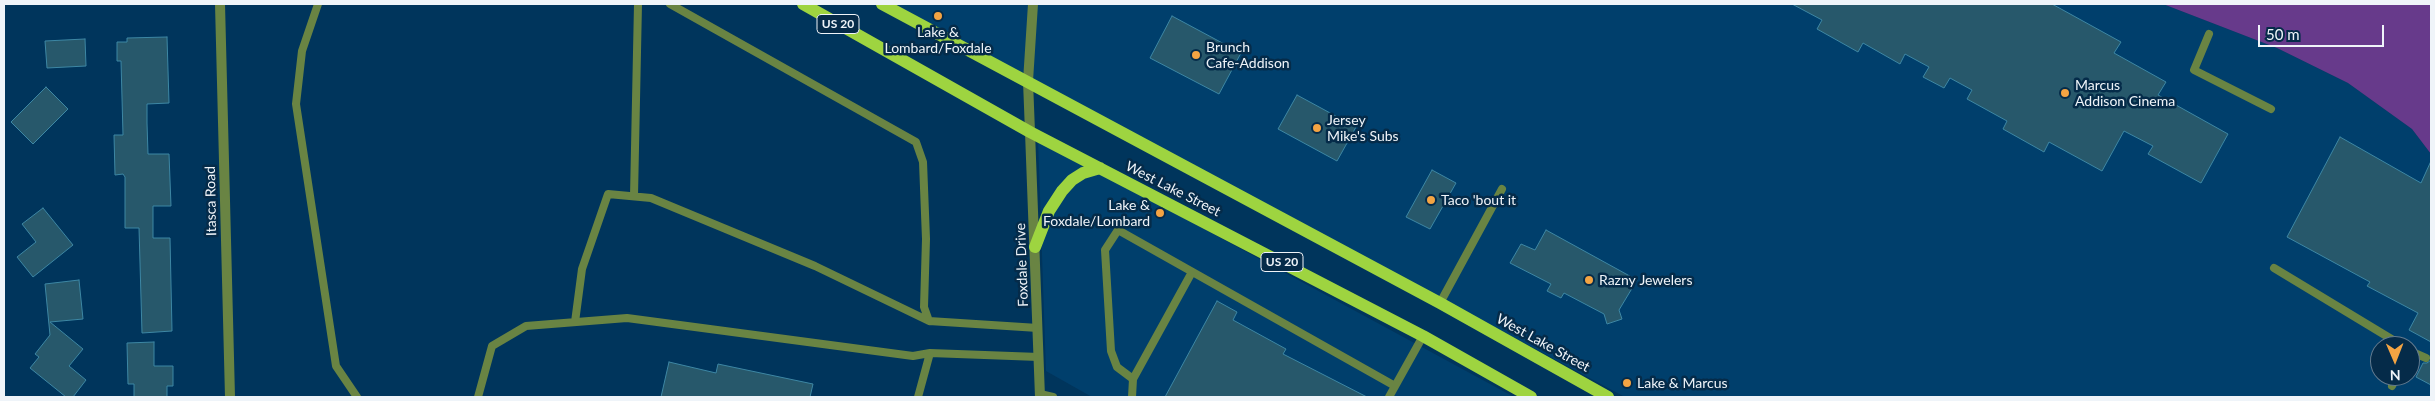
<!DOCTYPE html>
<html>
<head>
<meta charset="utf-8">
<style>
  body { margin:0 }
  #map { position:relative; width:2435px; height:401px; overflow:hidden; background:#00355c; font-family:Lato,sans-serif }
  canvas { display:block }
  .frame { position:absolute; inset:0; border:5px solid #eff4f9; pointer-events:none }
  .north { position:absolute; left:2370px; top:336px; width:50px; height:50px; box-sizing:border-box; background:#052b49; border:1px solid #637b8f; border-radius:50%; rotate:179deg; font-size:14px; font-weight:700; line-height:20px; text-align:center; color:#eff4f9 }
  .north::after { content:''; display:block; margin:auto; width:18px; height:22px; background:#f4a443; clip-path:polygon(50% 0,100% 100%,50% 72%,0 100%) }
  .scale { position:absolute; left:2258px; top:25px; width:126px; height:22px; box-sizing:border-box; border:2px solid #eff4f9; border-top:0; padding-left:6px; font-size:15px; line-height:18px; white-space:nowrap; color:#eff4f9; -webkit-text-stroke:4px #052b49; paint-order:stroke }
</style>
</head>
<body>
<div id="map">
<canvas width="2435" height="401"></canvas>
<div class="frame"></div>
<div class="north">N</div>
<div class="scale">50 m</div>
</div>
<script>
const g = document.querySelector('canvas').getContext('2d');
g.lineJoin = 'round';
function fill(path, color) { g.fillStyle = color; g.fill(path, 'evenodd'); }
const toPath = rows => new Path2D(rows.map(r => 'M' + r).join(''));
function stroke(path, color, width, dash) { g.strokeStyle = color; g.lineWidth = width; g.lineCap = dash ? 'butt' : 'round'; g.setLineDash(dash || []); g.stroke(path); }
function drawText(font, color, halo, rows, align = 'center') {
  g.font = font + ' Lato,sans-serif'; g.lineWidth = 5; g.setLineDash([]); g.textBaseline = 'middle'; g.strokeStyle = halo; g.fillStyle = color; for (const [text, x, y, turn = 0] of rows) {
    g.save(); g.translate(x, y); g.rotate((+turn || 0) * Math.PI / 180); g.textAlign = isNaN(turn) ? turn : align; if (halo) g.strokeText(text, 0, 0); g.fillText(text, 0, 0); g.restore();
  }
}
fill(toPath([
  [892,4,2163,4,2277,48,2348,83,2412,129,2431,154,2431,397,1625,397],
  [2380,346,2410,346,2410,376,2380,376],
  [1038,139,1514,397,1092,397,1046,371]
]), '#003f6c');
fill(toPath([
  [2163,4,2431,4,2431,154,2412,129,2348,83,2277,48]
]), '#673a8b');
const building = toPath([
  [1792,4,2052,4,2121,42,2114,53,2166,82,2158,95,2228,134,2201,183,2148,154,2153,146,2124,131,2102,171,2049,142,2044,152,2003,129,2007,121,1967,99,1972,90,1950,78,1944,88,1923,77,1929,67,1905,54,1900,64,1863,43,1858,52,1817,29,1822,20,1792,4],
  [1172,16,1241,53,1219,94,1150,58,1172,16],
  [167,37,169,103,147,104,147,123,148,154,169,154,171,206,153,206,153,238,170,238,172,331,142,333,139,228,125,228,125,177,123,174,115,175,114,135,123,135,121,61,117,61,117,42,127,42,127,38,167,37],
  [85,39,86,66,47,68,45,41,85,39],
  [46,87,68,109,33,144,11,122,46,87],
  [1297,95,1356,127,1337,161,1278,129,1297,95],
  [2340,137,2421,183,2431,161,2431,342,2409,330,2418,313,2367,286,2370,282,2287,237,2340,137],
  [1432,170,1456,183,1430,229,1406,217,1432,170],
  [43,208,73,245,33,277,17,257,36,242,22,224,43,208],
  [1546,230,1637,280,1619,310,1622,319,1607,324,1604,314,1564,293,1561,298,1547,291,1551,284,1510,263,1521,244,1535,250,1546,230],
  [79,280,83,319,50,322,83,349,69,366,86,380,73,397,66,397,30,368,39,357,35,354,50,335,45,284,79,280],
  [1217,301,1237,312,1233,320,1286,349,1283,354,1367,397,1165,397,1217,301],
  [154,342,154,366,173,366,173,386,167,386,167,397,134,397,134,384,128,384,127,343,154,342],
  [2431,360,2431,385,2416,377,2423,363,2427,363,2431,360],
  [669,362,716,373,718,364,813,384,810,397,661,397,669,362]
]);
fill(building, '#27586b');
stroke(building, '#3d87a4', 1);
stroke(toPath([
  [318,4,302,51,296,104,336,366,357,397],
  [670,4,916,142,923,162,926,239,924,307,929,321,1038,328],
  [2209,34,2194,70,2271,109],
  [634,196,638,4],
  [2274,268,2403,346],
  [1440,303,1502,189],
  [575,322,582,269,608,194,651,198,815,266,929,321],
  [2410,351,2426,358],
  [1133,379,1192,272],
  [2392,386,2397,376],
  [1040,394,1053,397],
  [478,397,492,346,526,326,627,318,913,356,930,353,1039,357],
  [918,397,930,353],
  [1132,397,1133,379,1117,367,1111,351,1105,250,1118,230,1395,386],
  [1389,397,1423,336]
]), '#698443', 8);
stroke(toPath([
  [220,4,230,397],
  [1030,132,1040,397]
]), '#698443', 10);
stroke(toPath([
  [1030,132,1028,81,1033,4]
]), '#698443', 10);
stroke(toPath([
  [803,4,1030,132,1423,336,1531,397],
  [882,4,1440,303,1608,397],
  [1035,247,1049,211,1062,191,1072,180,1083,173,1100,168]
]), '#9ed440', 12);
for (const [x, y, r, color] of [
  [938,16,5,"#f4a443"],
  [1196,55,5,"#f4a443"],
  [2065,93,5,"#f4a443"],
  [1317,128,5,"#f4a443"],
  [1431,200,5,"#f4a443"],
  [1160,213,5,"#f4a443"],
  [1589,280,5,"#f4a443"],
  [1627,383,5,"#f4a443"]
]) { const dot = new Path2D(); dot.arc(x, y, r, 0, 2 * Math.PI); g.fillStyle = color; g.fill(dot); stroke(dot, '#052b49', 2); }
for (const [x, y, w] of [
  [838,24,42],
  [1282,262,42]
]) { const box = new Path2D(); box.roundRect(x - w / 2, y - 9.5, w, 19, 4); g.fillStyle = '#052b49'; g.fill(box); stroke(box, '#eff4f9', 1); }
drawText('bold 12px', '#eff4f9', null, [
  ["US 20",838,24],
  ["US 20",1282,262]
]);
drawText('14px', '#eff4f9', '#052b49', [
  ["Lake &",938,32,"center"],
  ["Lombard/Foxdale",938,48,"center"],
  ["Brunch",1206,47],
  ["Cafe-Addison",1206,63],
  ["Marcus",2075,85],
  ["Addison Cinema",2075,101],
  ["Jersey",1327,120],
  ["Mike's Subs",1327,136],
  ["Taco 'bout it",1441,200],
  ["Lake &",1150,205,"right"],
  ["Foxdale/Lombard",1150,221,"right"],
  ["Razny Jewelers",1599,280],
  ["Lake & Marcus",1637,383]
], 'left');
drawText('14px', '#eff4f9', '#052b49', [
  ["West Lake Street",1173,189,27],
  ["Itasca Road",211,201,-91],
  ["Foxdale Drive",1022,265,-92],
  ["West Lake Street",1543,343,29]
]);
</script>
</body>
</html>
